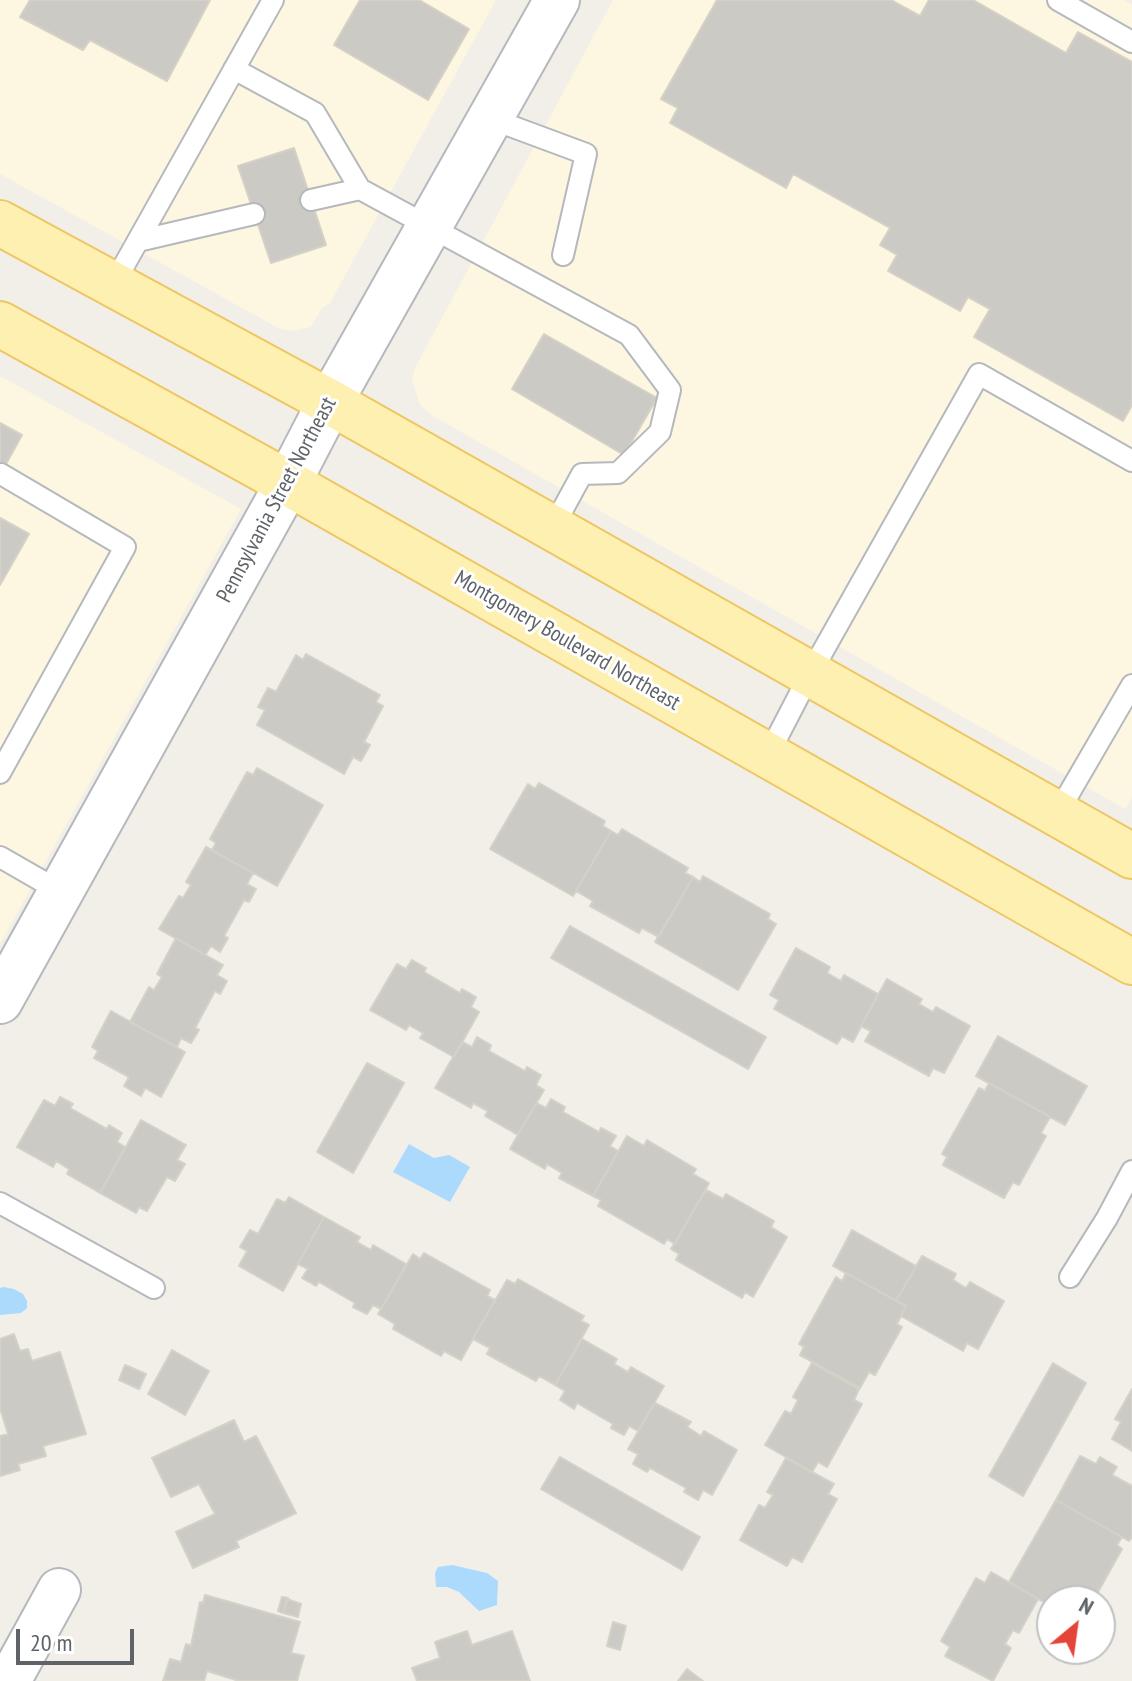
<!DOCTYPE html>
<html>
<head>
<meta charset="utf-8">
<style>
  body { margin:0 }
  #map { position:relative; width:1132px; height:1681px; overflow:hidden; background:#f1efe8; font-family:"PT Sans Narrow",sans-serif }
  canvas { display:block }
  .north { position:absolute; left:1036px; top:1585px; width:80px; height:80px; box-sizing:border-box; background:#fff; border:2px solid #bfc1c3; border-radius:50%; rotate:29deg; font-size:22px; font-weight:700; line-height:32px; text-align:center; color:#5f6368 }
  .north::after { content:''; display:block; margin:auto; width:28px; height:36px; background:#e54539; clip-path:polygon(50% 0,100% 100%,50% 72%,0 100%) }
  .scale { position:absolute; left:16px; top:1629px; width:118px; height:36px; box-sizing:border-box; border:4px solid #5f6368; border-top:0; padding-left:10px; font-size:24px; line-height:28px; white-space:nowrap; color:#5f6368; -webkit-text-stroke:6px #fff; paint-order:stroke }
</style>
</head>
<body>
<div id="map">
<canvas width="1132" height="1681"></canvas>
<div class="north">N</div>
<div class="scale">20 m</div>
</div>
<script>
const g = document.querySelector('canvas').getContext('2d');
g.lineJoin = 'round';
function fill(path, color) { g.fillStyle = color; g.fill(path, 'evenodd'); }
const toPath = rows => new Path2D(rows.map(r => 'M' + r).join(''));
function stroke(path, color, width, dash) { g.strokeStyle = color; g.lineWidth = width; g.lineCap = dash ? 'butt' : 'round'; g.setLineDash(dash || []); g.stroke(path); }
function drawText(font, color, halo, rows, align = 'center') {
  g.font = font + ' "PT Sans Narrow",sans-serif'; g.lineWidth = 6; g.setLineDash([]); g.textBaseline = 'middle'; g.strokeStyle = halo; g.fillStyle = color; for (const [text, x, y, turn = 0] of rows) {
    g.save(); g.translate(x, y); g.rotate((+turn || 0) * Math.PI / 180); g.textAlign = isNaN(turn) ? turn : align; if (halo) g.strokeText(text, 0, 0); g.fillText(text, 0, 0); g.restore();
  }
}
fill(toPath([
  [0,0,496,0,330,303,322,308,311,327,293,331,280,329,0,174],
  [613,0,1124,0,1132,5,1132,797,1125,809,433,416,420,405,412,380,415,368],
  [0,376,241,509,0,944]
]), '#fdf6e0');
fill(toPath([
  [409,1144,434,1158,449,1155,470,1167,450,1202,393,1172],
  [3,1287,14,1289,23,1294,27,1301,27,1308,21,1313,0,1315,0,1288],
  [452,1565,487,1573,498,1581,497,1605,479,1611,459,1592,447,1587,436,1587,435,1573,438,1567]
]), '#acdafd');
const building = toPath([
  [30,0,210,0,167,81,90,40,83,50,20,17,30,0],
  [360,0,419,0,469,29,428,100,334,45,360,0],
  [717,0,891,0,920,16,929,0,973,0,1066,53,1078,32,1132,62,1132,405,1123,421,974,337,990,309,968,297,960,311,888,271,897,255,880,245,890,228,793,174,786,188,670,123,678,108,661,99,717,0],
  [294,148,326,245,271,263,238,166,294,148],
  [544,334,657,398,624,455,512,389,544,334],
  [0,423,22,435,0,475,0,423],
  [0,518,29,534,0,585,0,518],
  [306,654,380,695,376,702,383,706,364,742,370,745,361,761,353,757,344,774,257,725,265,710,258,707,268,688,276,692,296,655,303,660,306,654],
  [257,768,323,805,277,886,212,850,216,843,210,839,247,772,253,775,257,768],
  [539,783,605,821,603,826,611,831,573,896,490,849,528,784,535,789,539,783],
  [622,829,688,868,685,873,693,877,659,937,642,928,639,933,590,906,593,901,576,891,611,831,618,835,622,829],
  [206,847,253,873,247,884,256,889,249,902,244,900,224,936,228,938,220,952,211,946,205,955,159,929,179,896,183,898,191,885,186,882,206,847],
  [703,876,770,914,768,919,776,924,738,990,655,942,693,877,700,882,703,876],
  [570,926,766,1037,748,1069,551,958,570,926],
  [176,938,223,965,217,975,227,981,220,994,215,991,195,1028,199,1030,191,1043,181,1038,177,1047,130,1022,149,987,154,990,162,977,157,974,176,938],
  [796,948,830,967,827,973,841,981,844,975,878,994,853,1042,842,1036,837,1044,774,1009,779,1000,770,995,796,948],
  [412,960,426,968,424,972,460,993,462,989,476,997,471,1007,479,1012,454,1057,420,1038,423,1033,409,1025,406,1030,370,1010,397,964,406,969,412,960],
  [887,979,922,999,919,1004,933,1012,936,1007,970,1026,944,1073,933,1068,929,1076,865,1041,871,1031,861,1026,887,979],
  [111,1011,185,1052,161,1097,145,1088,141,1096,124,1086,129,1077,94,1058,98,1051,92,1047,111,1011],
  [998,1036,1087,1086,1065,1125,976,1076,998,1036],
  [477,1037,491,1045,489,1051,525,1071,527,1067,541,1075,536,1085,544,1090,518,1135,485,1116,488,1111,473,1103,471,1108,435,1088,462,1042,472,1047,477,1037],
  [367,1063,404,1083,353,1173,317,1152,367,1063],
  [989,1083,1050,1117,1041,1133,1046,1136,1019,1185,1013,1182,1004,1198,943,1165,947,1157,942,1154,979,1088,985,1091,989,1083],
  [60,1097,73,1104,70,1108,107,1129,109,1125,122,1133,117,1142,125,1147,100,1193,67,1174,69,1169,56,1161,53,1167,17,1147,44,1100,55,1106,60,1097],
  [551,1099,565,1107,563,1112,599,1132,601,1128,616,1136,610,1146,618,1151,593,1196,559,1178,562,1173,547,1164,545,1169,510,1149,536,1103,546,1108,551,1099],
  [141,1120,186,1145,177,1160,185,1164,175,1181,167,1177,147,1211,139,1207,136,1213,100,1193,141,1120],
  [627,1136,644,1146,647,1140,696,1169,693,1174,709,1183,675,1244,667,1239,664,1244,598,1206,601,1200,593,1196,627,1136],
  [706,1190,723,1199,726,1194,774,1221,771,1227,787,1237,753,1297,745,1292,742,1298,676,1260,679,1254,671,1249,706,1190],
  [289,1197,324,1217,283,1291,239,1266,247,1251,240,1247,250,1230,258,1234,277,1199,285,1203,289,1197],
  [324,1217,360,1237,357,1242,371,1250,373,1245,406,1264,381,1309,373,1305,367,1314,353,1307,355,1303,319,1282,316,1286,302,1278,308,1269,298,1264,324,1217],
  [852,1230,916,1266,896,1301,833,1266,852,1230],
  [424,1253,490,1290,487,1296,495,1300,461,1360,444,1351,441,1356,393,1329,395,1324,378,1314,413,1254,420,1259,424,1253],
  [922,1256,956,1274,953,1280,966,1288,970,1282,1004,1301,978,1349,967,1343,963,1351,901,1316,906,1306,896,1301,922,1256],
  [846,1273,906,1306,897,1324,902,1327,875,1375,869,1372,860,1388,800,1355,804,1347,799,1344,836,1277,842,1281,846,1273],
  [518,1279,584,1316,581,1321,589,1325,555,1385,539,1376,536,1381,487,1354,490,1348,473,1339,507,1280,515,1284,518,1279],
  [14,1334,20,1351,28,1349,32,1361,60,1352,86,1434,43,1446,46,1456,18,1464,20,1470,0,1476,0,1436,8,1434,0,1408,0,1339,14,1334],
  [582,1339,617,1359,614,1364,628,1372,631,1367,664,1386,638,1431,629,1426,624,1435,611,1428,613,1424,577,1403,574,1409,560,1400,565,1391,555,1385,582,1339],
  [172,1350,209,1371,185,1415,148,1394,172,1350],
  [812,1363,859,1389,854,1400,862,1404,827,1467,818,1462,812,1472,765,1445,785,1411,791,1414,798,1400,793,1397,812,1363],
  [1053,1363,1086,1383,1023,1496,989,1476,1053,1363],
  [125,1365,146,1374,139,1389,119,1380,125,1365],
  [1132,1389,1132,1451,1112,1439,1121,1422,1115,1419,1132,1389],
  [655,1403,691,1422,687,1427,701,1436,704,1431,737,1450,712,1495,703,1490,698,1500,684,1492,686,1488,650,1468,647,1472,633,1464,638,1454,628,1449,655,1403],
  [234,1420,244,1442,256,1436,296,1513,236,1541,239,1547,193,1568,176,1532,215,1514,199,1484,171,1497,152,1458,234,1420],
  [1080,1456,1096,1464,1100,1457,1117,1467,1112,1475,1132,1486,1132,1537,1129,1541,1056,1500,1080,1456],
  [560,1457,700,1537,682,1570,541,1489,560,1457],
  [786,1458,834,1484,828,1494,837,1499,802,1562,792,1557,787,1566,740,1540,759,1505,765,1508,773,1495,767,1492,786,1458],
  [1056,1500,1122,1537,1117,1545,1122,1549,1093,1601,1052,1601,1052,1607,1009,1582,1056,1500],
  [991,1572,1038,1599,1019,1633,1013,1630,1005,1644,1011,1648,993,1681,945,1656,950,1647,941,1641,976,1578,985,1583,991,1572],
  [205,1595,300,1622,291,1653,304,1656,297,1681,239,1681,207,1671,204,1681,163,1681,170,1659,181,1662,186,1644,191,1646,200,1602,203,1603,205,1595],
  [282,1597,288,1598,283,1613,278,1611,282,1597],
  [287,1599,301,1604,298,1617,283,1613,287,1599],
  [613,1622,626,1626,620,1650,607,1646,613,1622],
  [467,1631,472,1645,512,1631,530,1681,417,1681,412,1668,440,1658,435,1642,467,1631],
  [687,1669,703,1681,678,1681,687,1669]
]);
fill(building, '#cccac5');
stroke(building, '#d5d1c6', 2);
const service = toPath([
  [1058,0,1132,42],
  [234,69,315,113,360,189],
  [489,118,586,154,563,255],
  [311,200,360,189,629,335,670,390,660,432,618,473,582,474,552,529],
  [138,241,254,214],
  [113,285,273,0],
  [768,755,810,674,979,374,1132,461],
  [0,773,125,547,1,474],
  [1057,814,1132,685],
  [0,857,61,892],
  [0,1203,154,1288],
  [1070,1277,1107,1218,1132,1171]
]);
const minor = toPath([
  [9,1681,59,1590]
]);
const tertiary = toPath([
  [0,1001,288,483,330,402,557,0]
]);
const primary = toPath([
  [0,223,330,402,1132,856],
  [0,324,288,483,1132,962]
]);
stroke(service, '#b5b8bc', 24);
stroke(minor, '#b5b8bc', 46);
stroke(tertiary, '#b5b8bc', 48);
stroke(primary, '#eec663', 48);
stroke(service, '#fff', 20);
stroke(minor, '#fff', 42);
stroke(tertiary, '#fff', 44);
stroke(primary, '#fdf0b1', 44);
drawText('22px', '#5f6368', '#fff', [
  ["Pennsylvania Street Northeast",277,500,-62],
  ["Montgomery Boulevard Northeast",567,641,30]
]);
</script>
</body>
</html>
